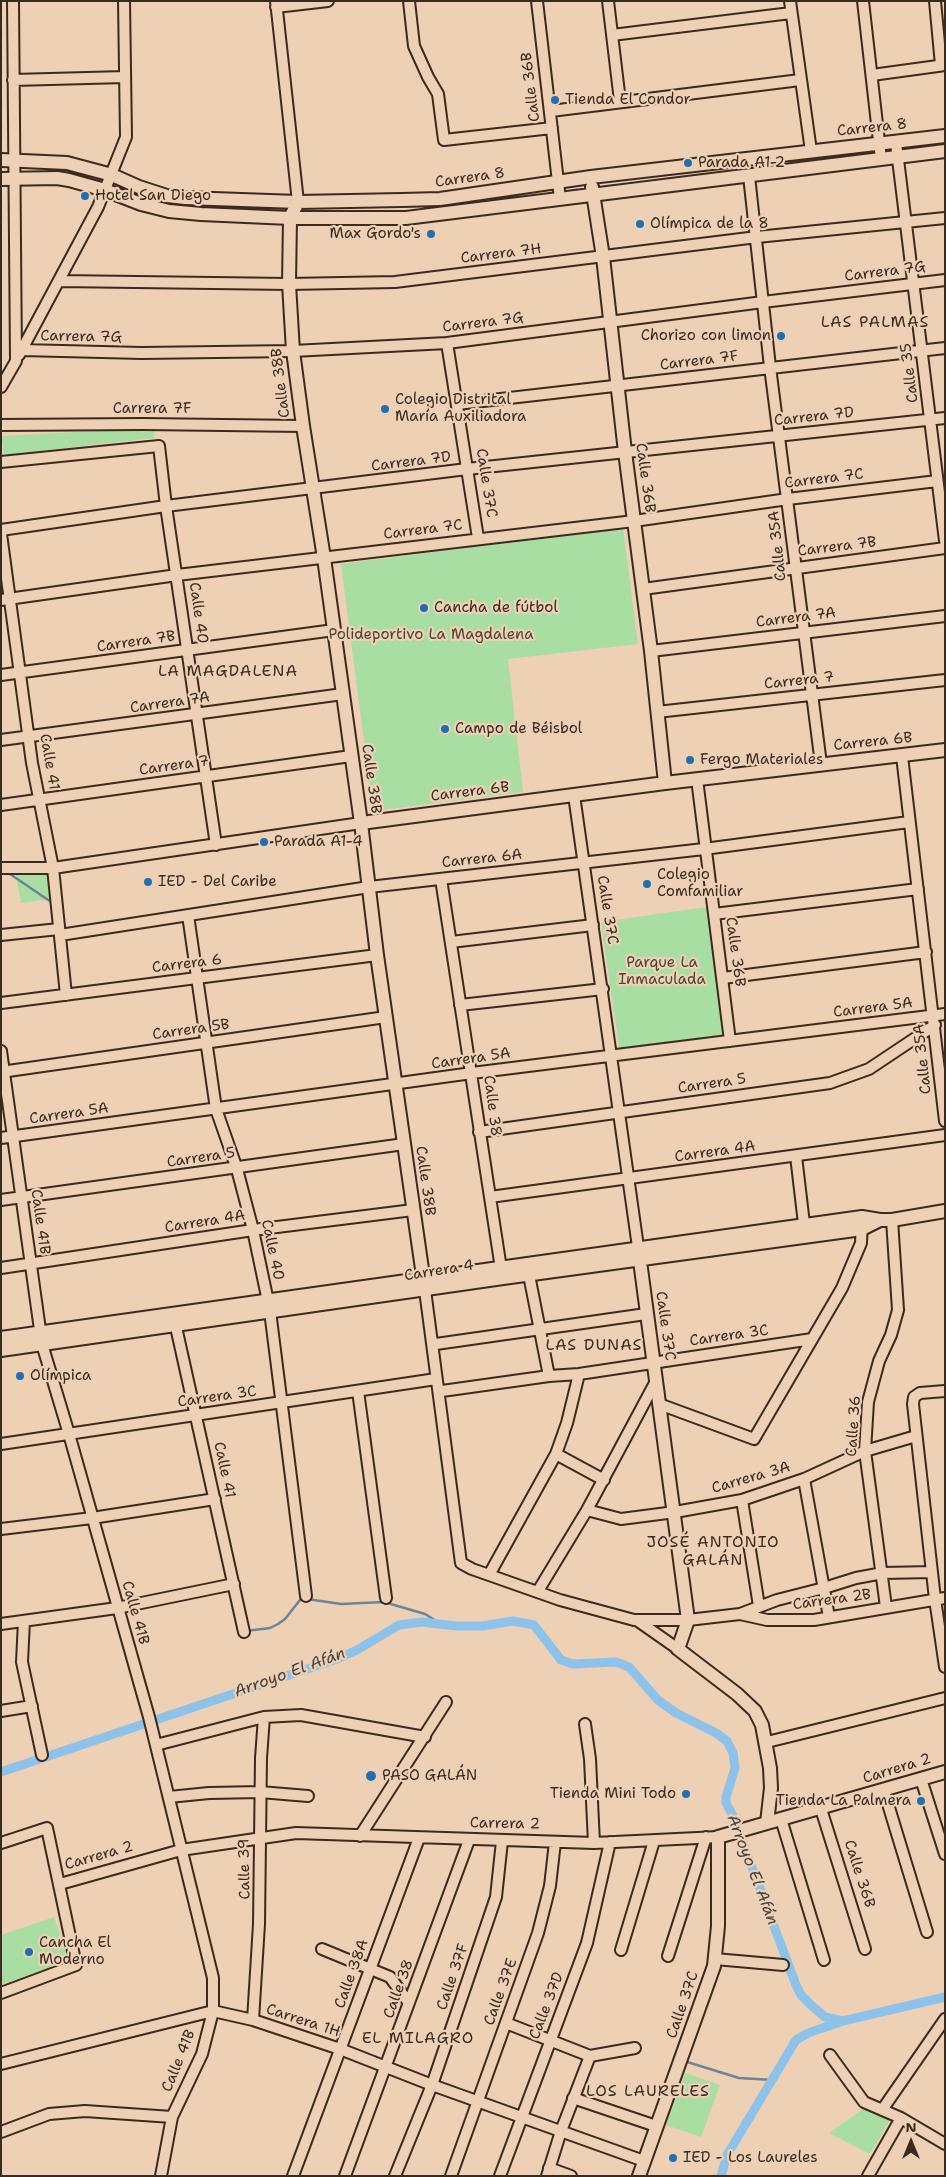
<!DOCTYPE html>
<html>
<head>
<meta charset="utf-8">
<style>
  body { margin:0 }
  #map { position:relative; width:946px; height:2177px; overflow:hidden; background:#eed0b4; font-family:"Shantell Sans",sans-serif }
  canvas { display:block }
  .frame { position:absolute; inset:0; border:2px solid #3b2a1e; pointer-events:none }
  .north { position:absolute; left:886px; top:2117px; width:50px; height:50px; -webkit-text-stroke:4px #eed0b4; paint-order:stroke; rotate:0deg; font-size:14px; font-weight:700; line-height:20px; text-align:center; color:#3b2a1e }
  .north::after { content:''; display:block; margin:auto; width:18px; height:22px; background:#3b2a1e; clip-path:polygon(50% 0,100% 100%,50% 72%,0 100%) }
</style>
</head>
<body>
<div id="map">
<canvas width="946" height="2177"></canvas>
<div class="frame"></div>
<div class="north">N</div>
</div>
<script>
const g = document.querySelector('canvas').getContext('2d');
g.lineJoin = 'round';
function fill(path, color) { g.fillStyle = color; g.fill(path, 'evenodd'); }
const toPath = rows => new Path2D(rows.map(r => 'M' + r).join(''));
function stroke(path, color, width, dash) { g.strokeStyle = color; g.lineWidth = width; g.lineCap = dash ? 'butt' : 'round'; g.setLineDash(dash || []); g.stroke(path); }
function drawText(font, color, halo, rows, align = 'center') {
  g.font = font + ' "Shantell Sans",sans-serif'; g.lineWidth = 4.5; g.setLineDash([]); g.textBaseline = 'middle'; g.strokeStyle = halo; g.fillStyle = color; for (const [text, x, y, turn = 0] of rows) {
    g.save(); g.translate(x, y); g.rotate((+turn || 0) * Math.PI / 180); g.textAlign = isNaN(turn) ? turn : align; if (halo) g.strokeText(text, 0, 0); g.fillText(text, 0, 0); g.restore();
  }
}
fill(toPath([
  [154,428,154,438,4,455,1,436],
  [623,528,638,644,508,659,523,792,373,811,341,564],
  [46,870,50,899,21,903,16,875],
  [707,907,726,1037,620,1052,601,922],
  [54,1917,69,1961,1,1985,1,1935],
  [685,2073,720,2085,701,2137,666,2125],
  [866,2107,891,2118,870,2154,829,2133]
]), '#a8dea1');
stroke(toPath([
  [7,872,54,904],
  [246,1631,270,1628,278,1624,285,1619,300,1600,307,1599,341,1604,384,1602,425,1614,441,1624],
  [684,2061,739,2078,773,2080]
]), '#6c8598', 2.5);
stroke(toPath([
  [1,1772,337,1659,357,1650,399,1625,422,1622,456,1626,483,1626,513,1621,534,1625,561,1660,573,1664,616,1662,629,1667,658,1700,676,1713,716,1733,727,1741,733,1753,735,1768,726,1797,726,1803,732,1814,796,1985,801,1995,811,2005,825,2017,843,2021],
  [721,2176,727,2155,796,2040,808,2033,843,2021,945,1997]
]), '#8dc2ea', 9);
const minor = toPath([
  [276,1,298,202],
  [409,1,414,46,428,77,438,94,444,140,552,128],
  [537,1,560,199],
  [608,1,620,101],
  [790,1,811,151],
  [863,1,881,159],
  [935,1,941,65],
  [276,7,328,1],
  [612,35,791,13],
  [872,75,945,65],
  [13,80,125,77],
  [551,111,800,80],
  [896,143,945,541],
  [749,176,770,367,821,764],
  [59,281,289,284,395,282,757,237,945,218],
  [447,343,478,538],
  [22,350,142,353,293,351,447,343,763,302,945,280],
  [19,355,98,207,126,137,124,1],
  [1,387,16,361,13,1],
  [457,404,945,348],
  [1,425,143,424,303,426],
  [1,462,159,446,166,506,216,845],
  [1,530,166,506,467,469,945,418],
  [1,534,32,763,53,868,66,995],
  [643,589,945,548],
  [1,600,177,575,634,521,788,499,937,481],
  [651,651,945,616],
  [1,675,334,630],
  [657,712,945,680],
  [1,740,343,694],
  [902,756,945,1121],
  [697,779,730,1041],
  [574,795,639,1254],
  [1,805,351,756],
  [1,868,53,868,361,823],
  [441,879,502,1275],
  [714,914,918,889],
  [188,915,216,1109,237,1169,253,1230,270,1311,306,1596],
  [1,935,59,929],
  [60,935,369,887,704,849,909,822],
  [451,942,593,925],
  [723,978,926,952],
  [1,1003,377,955],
  [460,1005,603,989],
  [1,1051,42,1344,69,1434,149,1717,213,1978,213,2011,202,2054,172,2117,161,2176],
  [1,1072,386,1017],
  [479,1132,830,1083,869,1069,935,1025],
  [1,1138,472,1073,945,1014],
  [796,1156,805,1232],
  [490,1197,945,1135],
  [1,1200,404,1144],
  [1,1268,253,1230,413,1210],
  [529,1275,549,1376],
  [425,1290,461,1563,472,1569,560,1600,634,1620,688,1620,740,1614,767,1620,814,1620,945,1598],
  [174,1318,244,1632],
  [436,1344,646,1314],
  [358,1391,386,1598],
  [442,1391,549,1376,579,1374,812,1339],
  [945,1391,920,1393,914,1397,913,1404,935,1599,945,1667],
  [659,1404,754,1439,842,1288,861,1243,862,1221],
  [1,1444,436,1379],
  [556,1454,604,1480],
  [804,1479,829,1617],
  [742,1500,759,1606],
  [587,1510,621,1519,675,1512,742,1500,804,1479,865,1451,916,1436],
  [1,1529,92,1518,215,1499],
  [489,1575,556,1454,567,1423,579,1374],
  [538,1591,587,1510,656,1381],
  [886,1607,865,1451,868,1402,879,1361,891,1335,898,1310,892,1220],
  [740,1614,777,1600,824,1588,856,1578,883,1573,932,1572],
  [24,1621,22,1662,42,1755],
  [638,1621,678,1649],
  [1,1624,117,1608,234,1584],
  [1,1711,32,1706],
  [585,1724,590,1759,594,1843],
  [767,1742,945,1698],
  [156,1745,264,1717,301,1715,425,1737],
  [921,1779,945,1854],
  [884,1791,927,1932],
  [169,1797,209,1793,260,1792,308,1796],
  [821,1809,865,1949],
  [781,1819,824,1960],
  [360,1836,446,1702],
  [1,1843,47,1828,76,1965,1,1993],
  [60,1884,181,1850,296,1833,594,1843,718,1837],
  [322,1949,390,1977,409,2003],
  [621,1950,654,1841],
  [668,1956,706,1837],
  [715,1959,783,1965],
  [253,2020,259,1924,261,1758,264,1717],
  [506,2023,590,2056,635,2048],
  [830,2055,864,2102,901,2118,945,2144],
  [1,2064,213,2011,253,2020,340,2049,432,2085,644,2161],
  [573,2098,656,2126],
  [882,2110,945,2019],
  [1,2132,49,2114,85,2111,172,2117],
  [549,2168,571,2176],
  [293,2176,419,1838],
  [345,2176,469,1840],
  [395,2176,432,2085,496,1897,502,1841],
  [451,2176,538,1933,550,1886,555,1842],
  [500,2176,587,1943,610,1842],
  [547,2176,561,2131,590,2056],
  [868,2176,901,2118]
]);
const tertiary = toPath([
  [1,160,67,163,112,175,139,187,167,196,185,198,298,202,402,200,440,199,591,177,945,136],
  [1,179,57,178,69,180,105,190,141,204,169,211,201,214,290,218,406,218,945,151],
  [592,187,603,257,625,452,651,651,665,783],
  [298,202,290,218,289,284,293,351,303,426,324,558,361,823,377,955,425,1290],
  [361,823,665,783,945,750],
  [640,1261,688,1620,678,1649,737,1694,755,1711,762,1725,770,1768,771,1788,767,1823],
  [1,1338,862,1217,880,1220,892,1220,945,1211],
  [1,1350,503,1278,862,1229,880,1220],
  [639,2176,714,1966,718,1926,718,1837,945,1772]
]);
stroke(minor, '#3b2a1e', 14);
stroke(tertiary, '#3b2a1e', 16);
stroke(minor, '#eed0b4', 10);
stroke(tertiary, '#eed0b4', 12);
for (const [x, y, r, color] of [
  [555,100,5,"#1f6fb2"],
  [688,163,5,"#1f6fb2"],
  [85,196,5,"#1f6fb2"],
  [640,224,5,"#1f6fb2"],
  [431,234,5,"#1f6fb2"],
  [781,336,5,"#1f6fb2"],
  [385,409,5,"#1f6fb2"],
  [424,608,5,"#1f6fb2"],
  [445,729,5,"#1f6fb2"],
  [690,760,5,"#1f6fb2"],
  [264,842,5,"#1f6fb2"],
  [148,882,5,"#1f6fb2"],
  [647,884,5,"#1f6fb2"],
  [20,1376,5,"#1f6fb2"],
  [371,1776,6,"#1f6fb2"],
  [686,1794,5,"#1f6fb2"],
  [921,1801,5,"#1f6fb2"],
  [29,1952,5,"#1f6fb2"],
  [673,2158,5,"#1f6fb2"]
]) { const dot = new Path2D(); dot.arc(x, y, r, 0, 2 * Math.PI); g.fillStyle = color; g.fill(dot); stroke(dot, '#eed0b4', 2); }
drawText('15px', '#3b2a1e', '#eed0b4', [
  ["Calle 36B",531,87,-97],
  ["Carrera 8",872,128,-6],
  ["Carrera 8",470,178,-8],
  ["Carrera 7H",501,254,-7],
  ["Carrera 7G",885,272,-7],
  ["Carrera 7G",483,323,-7],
  ["Carrera 7G",81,337,1],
  ["Carrera 7F",699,361,-7],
  ["Calle 35",910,373,-97],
  ["Calle 38B",281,383,-97],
  ["Carrera 7F",152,409],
  ["Carrera 7D",814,417,-6],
  ["Carrera 7D",411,462,-7],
  ["Calle 36B",645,478,82],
  ["Carrera 7C",824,479,-7],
  ["Calle 37C",486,483,81],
  ["Carrera 7C",423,530,-7],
  ["Calle 35A",778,546,-96],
  ["Carrera 7B",837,547,-7],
  ["Calle 40",198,613,82],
  ["Carrera 7A",796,618,-7],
  ["Carrera 7B",136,642,-8],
  ["Carrera 7",799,681,-6],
  ["Carrera 7A",170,703,-8],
  ["Carrera 6B",873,742,-6],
  ["Calle 41",49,762,80],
  ["Carrera 7",174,766,-8],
  ["Calle 38B",371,779,82],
  ["Carrera 6B",470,792,-7],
  ["Carrera 6A",482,859,-6],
  ["Calle 37C",607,910,81],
  ["Calle 36B",735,952,82],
  ["Carrera 6",187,964,-7],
  ["Carrera 5A",873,1008,-7],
  ["Carrera 5B",191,1030,-8],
  ["Carrera 5A",471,1059,-8],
  ["Calle 35A",923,1059,-96],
  ["Carrera 5",712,1084,-8],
  ["Calle 38",492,1106,83],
  ["Carrera 5A",69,1114,-8],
  ["Carrera 4A",715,1152,-8],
  ["Carrera 5",201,1158,-8],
  ["Calle 38B",425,1181,82],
  ["Calle 41B",40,1222,82],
  ["Carrera 4A",205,1222,-9],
  ["Calle 40",272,1250,78],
  ["Carrera 4",439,1271,-9],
  ["Calle 37C",665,1326,82],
  ["Carrera 3C",729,1336,-8],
  ["Carrera 3C",217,1397,-8],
  ["Calle 36",854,1426,-86],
  ["Calle 41",224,1470,78],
  ["Carrera 3A",751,1478,-16],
  ["Carrera 2B",832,1600,-8],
  ["Calle 41B",135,1613,74],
  ["Carrera 2",897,1769,-17],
  ["Carrera 2",505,1824,1],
  ["Carrera 2",99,1856,-16],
  ["Calle 39",245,1869,-91],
  ["Calle 36B",859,1874,72],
  ["Calle 38A",352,1974,-70],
  ["Calle 37F",453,1977,-71],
  ["Calle 38",399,1989,-70],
  ["Calle 37E",501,1992,-70],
  ["Calle 37C",683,2005,-71],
  ["Calle 37D",547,2006,-69],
  ["Carrera 1H",303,2021,18],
  ["Calle 41B",179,2061,-68]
]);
drawText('15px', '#3b2a1e', '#eed0b4', [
  ["Tienda El Condor",565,100],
  ["Parada A1-2",698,163],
  ["Hotel San Diego",95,196],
  ["Olímpica de la 8",650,224],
  ["Max Gordo's",421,234,"right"],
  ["Chorizo con limon",771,336,"right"],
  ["Colegio Distrital",395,400],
  ["María Auxiliadora",395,417],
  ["Cancha de fútbol",434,608],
  ["Campo de Béisbol",455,729],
  ["Fergo Materiales",700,760],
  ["Parada A1-4",274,842],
  ["Colegio",657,875],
  ["Comfamiliar",657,892],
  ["IED - Del Caribe",158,882],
  ["Olímpica",30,1376],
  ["PASO GALÁN",382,1776],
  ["Tienda Mini Todo",676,1794,"right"],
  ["Tienda La Palmera",911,1801,"right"],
  ["Cancha El",39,1943],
  ["Moderno",39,1960],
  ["IED - Los Laureles",683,2158]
], 'left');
drawText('15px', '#4b4532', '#eed0b4', [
  ["Polideportivo La Magdalena",431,635],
  ["Parque La",662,963],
  ["Inmaculada",662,980]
]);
g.letterSpacing = '1px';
drawText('16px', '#3b2a1e', '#eed0b4', [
  ["LAS PALMAS",875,323],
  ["LA MAGDALENA",228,672],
  ["LAS DUNAS",594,1346],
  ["JOSÉ ANTONIO",713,1543],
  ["GALÁN",713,1561],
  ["EL MILAGRO",418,2039],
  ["LOS LAURELES",648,2092]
]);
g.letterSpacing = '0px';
drawText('italic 16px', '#47413d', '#eed0b4', [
  ["Arroyo El Afán",290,1673,-20],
  ["Arroyo El Afán",752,1870,69]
]);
</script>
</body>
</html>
